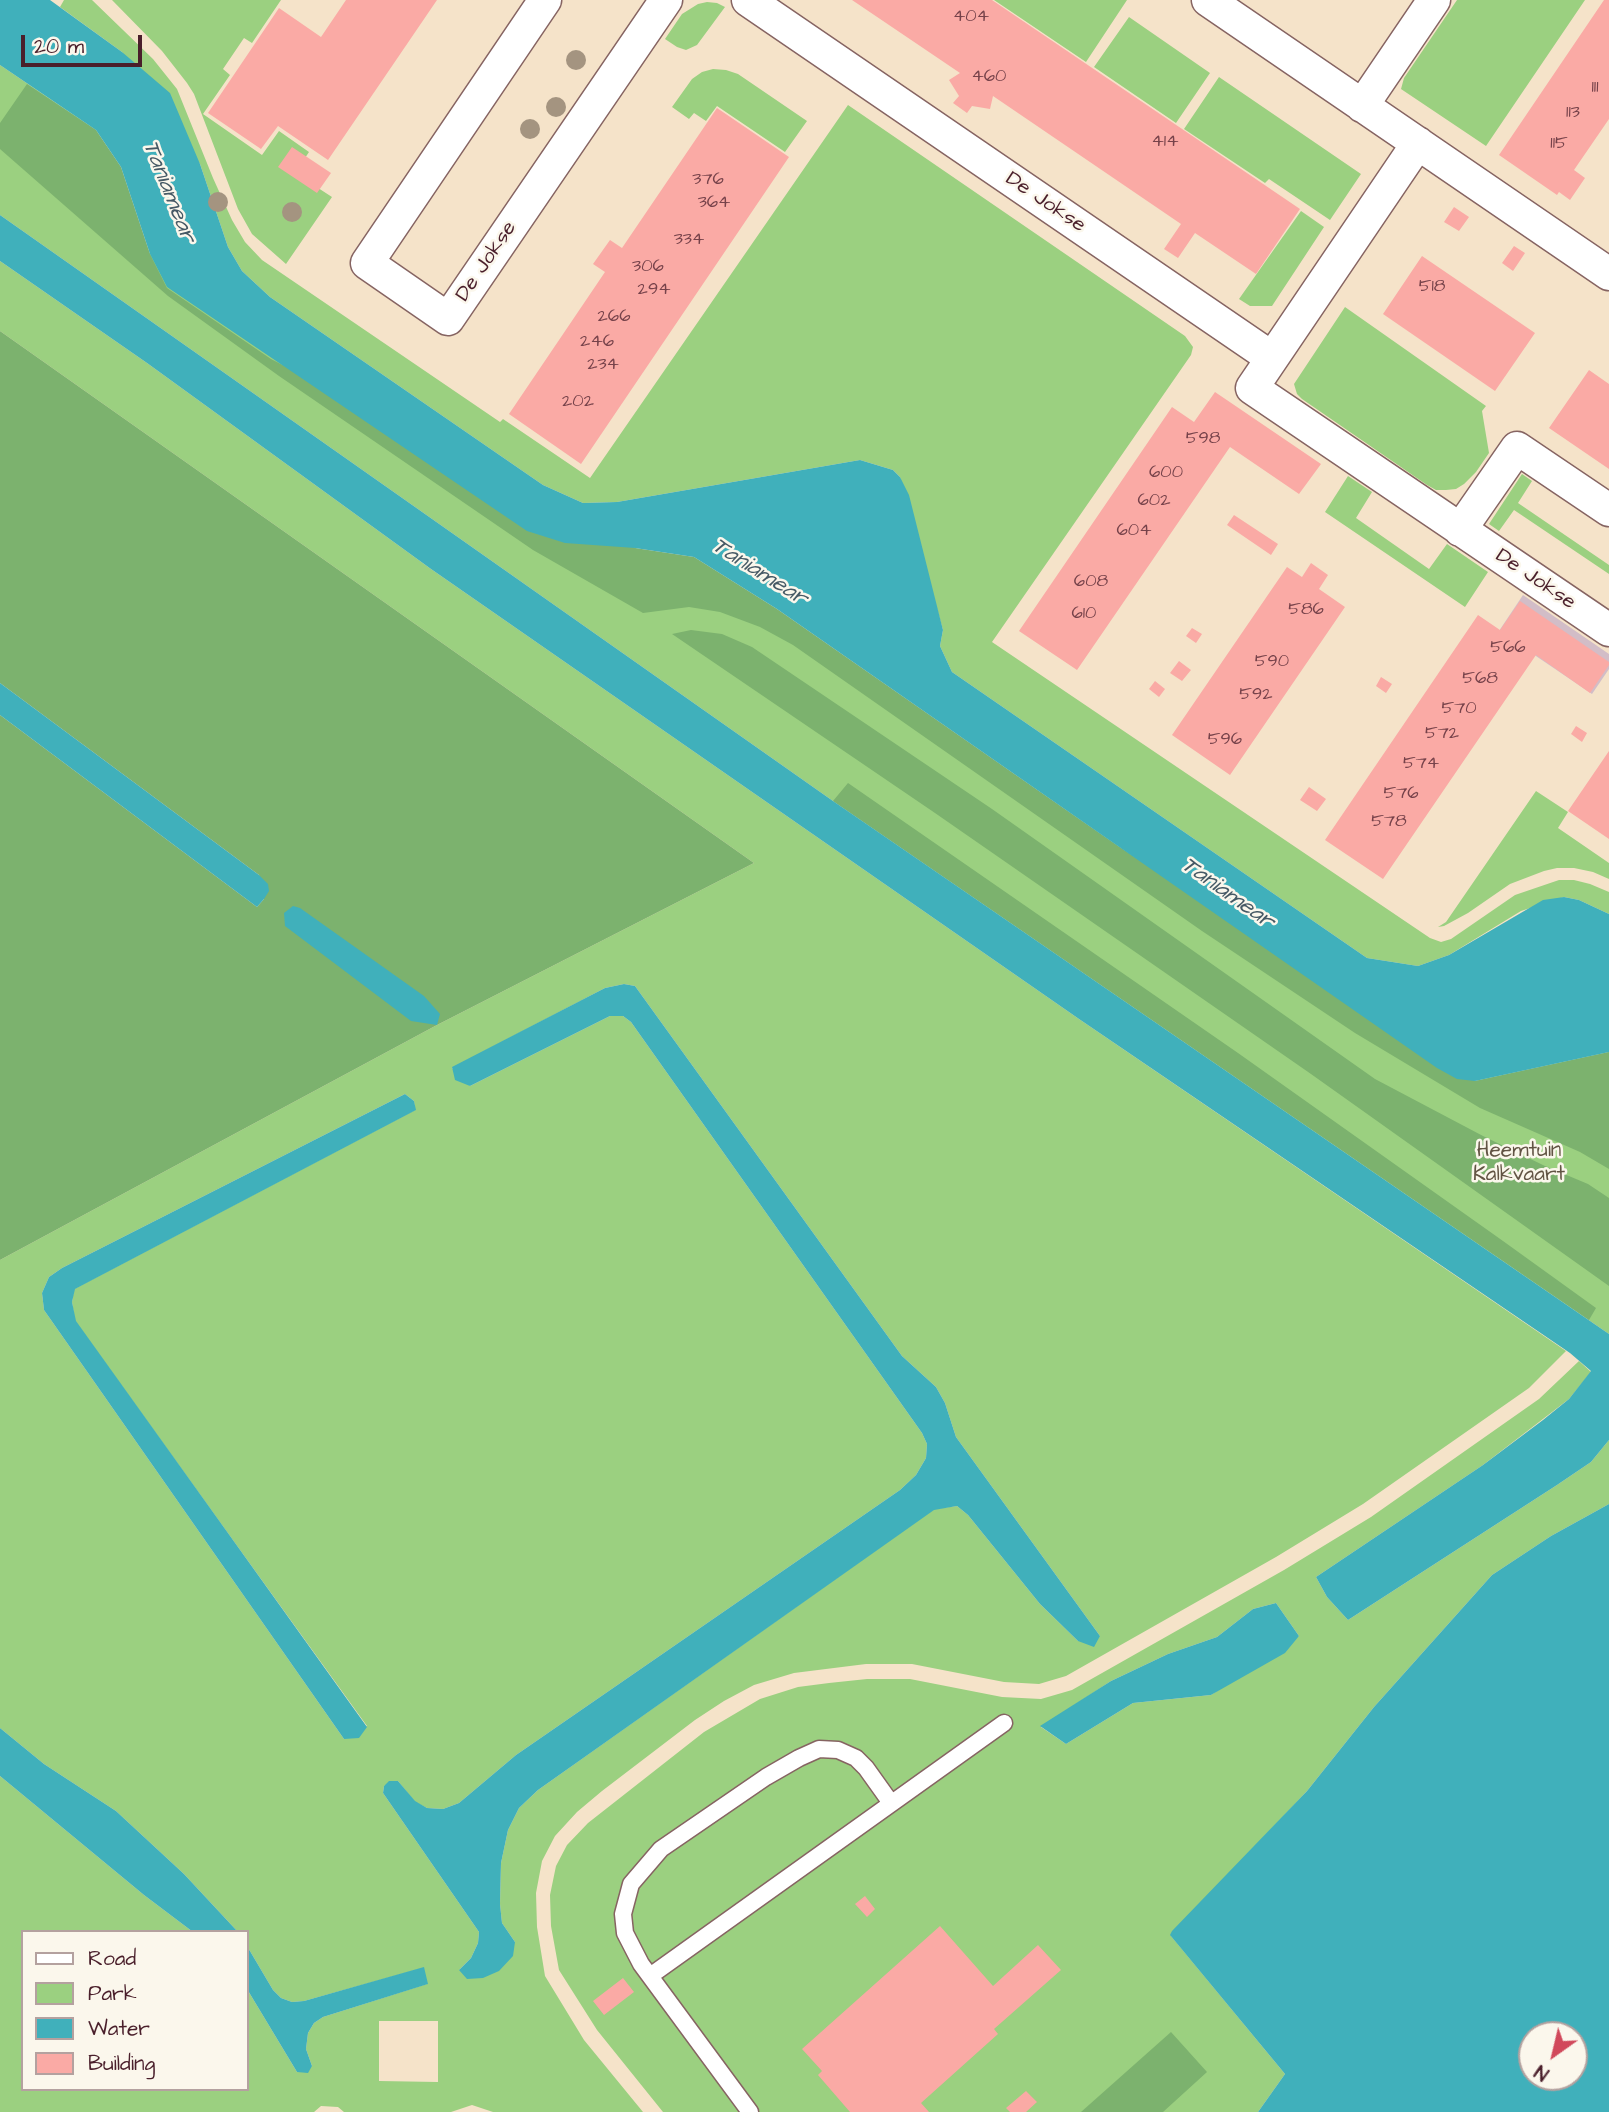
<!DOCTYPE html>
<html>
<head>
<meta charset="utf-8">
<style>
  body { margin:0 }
  #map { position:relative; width:1609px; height:2112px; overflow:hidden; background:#f5e3c9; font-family:"Architects Daughter",sans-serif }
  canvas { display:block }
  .legend { position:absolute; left:21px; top:1930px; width:228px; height:161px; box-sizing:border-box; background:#fbf7ec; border:2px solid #b4a19f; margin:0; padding:9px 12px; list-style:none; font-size:21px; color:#4a1f2b }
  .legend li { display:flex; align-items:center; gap:14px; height:35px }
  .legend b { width:35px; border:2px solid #b4a19f }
  .north { position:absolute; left:1518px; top:2021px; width:70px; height:70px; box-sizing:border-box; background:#fbf7ec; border:2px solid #b4a19f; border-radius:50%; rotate:214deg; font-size:19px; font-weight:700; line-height:28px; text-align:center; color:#4a1f2b }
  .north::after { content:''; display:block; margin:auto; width:24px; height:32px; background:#d1495b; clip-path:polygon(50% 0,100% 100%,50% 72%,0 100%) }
  .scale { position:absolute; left:21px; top:35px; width:121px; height:32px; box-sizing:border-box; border:4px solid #4a1f2b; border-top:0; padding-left:9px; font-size:21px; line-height:24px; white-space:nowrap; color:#4a1f2b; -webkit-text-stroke:5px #fbf7ec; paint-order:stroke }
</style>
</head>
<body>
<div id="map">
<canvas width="1609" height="2112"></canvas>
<ul class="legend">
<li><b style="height:9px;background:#fff"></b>Road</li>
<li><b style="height:19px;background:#9bd080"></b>Park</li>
<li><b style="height:19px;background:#40b0bb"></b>Water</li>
<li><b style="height:19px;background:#faaaa5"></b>Building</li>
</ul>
<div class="north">N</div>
<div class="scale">20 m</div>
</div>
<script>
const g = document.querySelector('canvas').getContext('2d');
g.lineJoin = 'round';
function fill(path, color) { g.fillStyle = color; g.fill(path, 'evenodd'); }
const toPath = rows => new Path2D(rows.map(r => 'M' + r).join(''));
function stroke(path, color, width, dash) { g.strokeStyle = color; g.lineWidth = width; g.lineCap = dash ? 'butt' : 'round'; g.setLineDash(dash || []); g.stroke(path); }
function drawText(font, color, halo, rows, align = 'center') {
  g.font = font + ' "Architects Daughter",sans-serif'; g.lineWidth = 5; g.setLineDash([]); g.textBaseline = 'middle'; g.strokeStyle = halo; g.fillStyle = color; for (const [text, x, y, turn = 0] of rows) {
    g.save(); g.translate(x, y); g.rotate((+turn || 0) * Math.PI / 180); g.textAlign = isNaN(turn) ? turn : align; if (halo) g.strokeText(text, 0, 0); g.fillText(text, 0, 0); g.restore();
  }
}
fill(toPath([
  [1523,595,1609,654,1609,669,1592,694,1499,631]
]), '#d2bdc7');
fill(toPath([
  [64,0,92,0,153,59,177,89,213,178,232,220,245,242,262,260,500,422,503,419,590,478,848,105,1185,336,1193,347,1191,355,992,642,1430,938,1441,942,1451,939,1515,895,1559,880,1574,880,1590,884,1609,892,1609,914,1579,900,1564,897,1521,911,1449,955,1418,966,1367,958,952,672,940,646,943,630,900,477,893,470,860,460,617,502,583,503,543,485,270,297,242,271,228,247,200,164,122,52,60,7],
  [112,0,281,0,252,43,244,38,223,69,230,75,203,114,262,155,279,131,309,152,295,173,332,197,286,264,252,234,238,209,194,94,187,83,162,51],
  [994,0,1127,0,1086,62],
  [1457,0,1585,0,1486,146,1401,89,1404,78],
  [707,2,717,3,725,7,697,45,686,50,677,47,665,39,682,14,698,4],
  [1129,17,1210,73,1176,123,1094,67],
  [0,65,96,130,150,254,635,548,897,694,1118,846,1475,1081,1609,1052,1609,1334,833,801,0,215],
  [713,69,726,70,738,74,807,121,785,152,717,106,706,121,694,113,689,119,672,107,692,79,702,72],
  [1219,77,1361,174,1330,220,1269,179,1265,183,1184,129],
  [1301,211,1324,227,1272,306,1250,306,1239,299],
  [0,261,147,363,431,569,1079,1019,1566,1351,1529,1388,1363,1504,1276,1557,1066,1676,1039,1684,1004,1682,912,1664,866,1664,794,1673,754,1685,724,1701,695,1720,602,1791,577,1812,555,1836,542,1861,536,1893,537,1927,545,1976,584,2040,643,2112,493,2112,472,2105,451,2112,344,2112,338,2107,321,2106,314,2112,0,2112,0,1776,144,1895,193,1932,23,1932,23,2089,247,2089,247,1989,297,2072,312,2066,306,2049,308,2033,314,2023,323,2017,427,1984,423,1968,304,2001,292,2002,281,1998,273,1990,247,1946,247,1932,238,1932,184,1874,116,1811,44,1764,0,1728,0,1260,437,1025,754,863,0,331],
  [624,984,635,986,902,1356,936,1387,945,1403,956,1437,1100,1636,1078,1641,1040,1604,968,1515,957,1506,934,1509,538,1790,519,1808,508,1830,501,1863,500,1904,502,1923,515,1942,459,1970,471,1958,478,1943,479,1932,383,1793,384,1786,398,1781,415,1802,427,1808,443,1809,459,1803,516,1755,900,1490,916,1475,926,1458,927,1444,922,1433,631,1022,623,1016,610,1016,470,1086,452,1068,605,988],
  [405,1094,414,1101,415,1110,74,1289,72,1302,75,1321,367,1726,344,1739,44,1310,42,1293,49,1277,62,1268],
  [379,2021,438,2021,438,2082,379,2081],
  [1345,307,1486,406,1482,411,1489,453,1476,472,1464,484,1456,489,1446,490,1436,490,1427,485,1302,399,1297,394,1294,384],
  [1522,474,1532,481,1518,503,1609,565,1609,574,1514,510,1499,531,1489,524],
  [1348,476,1372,492,1356,518,1429,569,1447,544,1488,572,1465,607,1325,512],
  [1536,791,1568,812,1558,828,1609,863,1609,879,1593,872,1574,868,1557,868,1544,871,1510,884,1468,913,1444,926,1438,927,1446,922],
  [1579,1361,1591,1372,1569,1399,1483,1465,1316,1577,1327,1597,1348,1620,1557,1485,1591,1462,1609,1440,1609,1504,1551,1536,1492,1575,1374,1707,1307,1791,1171,1936,1285,2074,1258,2112,663,2112,597,2030,559,1970,551,1926,550,1895,556,1866,567,1845,588,1823,704,1732,760,1699,798,1687,829,1683,867,1679,910,1679,1002,1697,1041,1699,1072,1690,1284,1570,1371,1517,1539,1399],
  [1276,1603,1299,1636,1211,1695,1133,1703,1066,1744,1041,1727,1111,1681,1168,1654,1217,1637,1253,1609]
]), '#9bd080');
fill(toPath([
  [27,84,96,130,121,167,150,254,167,288,271,359,635,548,694,557,777,609,1118,846,1475,1081,1609,1052,1609,1169,1580,1152,1480,1108,1355,1033,1202,931,793,645,760,627,720,612,689,607,643,613,533,550,279,376,168,296,0,149,0,123],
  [0,331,754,863,437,1025,0,1260,0,715,257,907,264,899,259,875,0,683],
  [691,630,722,634,752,647,992,809,1375,1079,1483,1136,1545,1166,1588,1184,1609,1198,1609,1286,1311,1074,935,813,672,634],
  [848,783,1238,1053,1503,1241,1596,1308,1589,1320,833,801],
  [1171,2032,1207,2072,1163,2112,1081,2112]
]), '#7cb26e');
fill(toPath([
  [0,0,50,0,122,52,170,93,200,164,228,247,242,271,270,297,543,485,583,503,617,502,860,460,893,470,900,477,909,495,943,630,940,646,952,672,1367,958,1418,966,1449,955,1543,900,1564,897,1579,900,1609,914,1609,1052,1475,1081,1457,1079,1437,1068,777,609,694,557,635,548,565,543,527,531,167,287,150,254,121,167,96,130,0,65],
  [0,215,833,801,1609,1334,1609,1440,1591,1462,1557,1485,1348,1620,1327,1597,1316,1577,1483,1465,1543,1420,1569,1399,1591,1371,1570,1353,1079,1019,431,569,147,363,0,261],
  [0,683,259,875,268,884,269,891,264,899,257,907,0,715],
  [293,906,300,908,424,996,440,1014,437,1025,411,1021,285,926,284,913],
  [624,984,635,986,902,1356,936,1387,945,1403,956,1437,1100,1636,1094,1647,1078,1641,1040,1604,968,1515,957,1506,934,1510,538,1790,519,1808,508,1830,501,1863,500,1904,502,1923,515,1942,513,1956,499,1971,483,1978,467,1979,459,1970,471,1958,478,1943,479,1932,383,1793,384,1786,389,1781,398,1781,415,1801,427,1808,443,1809,459,1803,516,1755,900,1490,916,1475,926,1458,927,1444,922,1433,631,1022,623,1016,610,1016,470,1086,455,1080,452,1067,605,988],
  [405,1094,414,1101,416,1110,75,1289,72,1302,76,1321,367,1727,359,1738,344,1739,44,1310,42,1293,49,1277,62,1268],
  [1609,1504,1609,2112,1258,2112,1285,2074,1170,1935,1172,1931,1307,1791,1374,1707,1492,1575,1551,1536],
  [1532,2035,1574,2035,1574,2077,1532,2077],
  [1276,1603,1299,1636,1285,1653,1211,1695,1133,1703,1066,1744,1040,1726,1111,1681,1168,1654,1217,1637,1253,1609],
  [0,1728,44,1764,116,1811,184,1874,238,1932,193,1932,144,1895,0,1776],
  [247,1946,273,1990,281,1998,292,2002,304,2001,424,1967,428,1984,323,2017,314,2023,308,2033,306,2049,312,2066,308,2073,297,2072,247,1989]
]), '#40b0bb');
fill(toPath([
  [346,0,437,0,328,160,278,126,261,149,208,113,279,8,321,37],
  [852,0,992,0,1300,209,1256,274,1195,233,1178,258,1164,249,1181,224,993,96,990,109,972,106,967,113,953,103,959,96,949,80,960,73],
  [1604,0,1609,0,1609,119,1574,170,1585,178,1570,200,1559,192,1557,195,1499,155],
  [717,108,789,157,581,464,509,414,605,272,593,264,610,240,622,248],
  [292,147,331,173,317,193,278,167],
  [1454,207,1469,217,1459,231,1444,222],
  [1514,246,1525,253,1513,271,1502,263],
  [1422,256,1535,333,1495,391,1383,314],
  [1589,370,1609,384,1609,469,1549,428],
  [1215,392,1321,464,1299,494,1230,447,1077,670,1019,631,1172,407,1194,422],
  [1234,515,1278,544,1271,555,1227,525],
  [1311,563,1328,575,1319,589,1345,607,1230,775,1172,735,1287,567,1302,577],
  [1520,601,1609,662,1609,665,1590,693,1536,655,1383,879,1325,840,1478,615,1500,630],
  [1192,628,1202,634,1196,643,1186,636],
  [1179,661,1191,670,1182,681,1170,673],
  [1381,677,1392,684,1386,693,1376,686],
  [1155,681,1165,689,1159,697,1149,689],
  [1576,726,1587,733,1582,742,1571,734],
  [1609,751,1609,839,1568,811],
  [1309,787,1326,799,1317,811,1300,800],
  [865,1896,875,1909,867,1917,855,1904],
  [940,1926,993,1986,1038,1945,1061,1970,994,2029,998,2034,921,2103,929,2112,850,2112,818,2075,822,2071,802,2049],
  [623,1978,634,1992,604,2015,593,2001],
  [1026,2091,1037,2102,1026,2112,1010,2112,1006,2108]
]), '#faaaa5');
const service = toPath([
  [650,1976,1004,1723],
  [750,2112,641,1964,625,1933,623,1914,631,1884,661,1849,766,1777,799,1758,819,1749,838,1750,856,1758,866,1768,891,1803]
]);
const minor = toPath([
  [545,0,367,263,448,319,666,0],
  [748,0,1272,358],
  [1208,0,1609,274],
  [1362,106,1434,0],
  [1418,143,1252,388,1609,630],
  [1460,530,1517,448,1609,510]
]);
stroke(service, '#866462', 19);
stroke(minor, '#866462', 35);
stroke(service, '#fff', 16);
stroke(minor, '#fff', 32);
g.fillStyle = '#a49480';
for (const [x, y] of [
  [576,60],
  [556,107],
  [530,129],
  [218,202],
  [292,212]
]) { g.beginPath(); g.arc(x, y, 10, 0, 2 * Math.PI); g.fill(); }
drawText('18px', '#76424a', null, [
  ["404",971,17],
  ["460",989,77],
  ["111",1595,88],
  ["113",1573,113],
  ["414",1165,142],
  ["115",1559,144],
  ["376",708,180],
  ["364",714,203],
  ["334",689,240],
  ["306",648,267],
  ["518",1432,287],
  ["294",654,290],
  ["266",614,317],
  ["246",597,342],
  ["234",603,365],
  ["202",578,402],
  ["598",1203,439],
  ["600",1166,473],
  ["602",1154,501],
  ["604",1134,531],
  ["608",1091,582],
  ["586",1306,610],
  ["610",1084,614],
  ["566",1508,648],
  ["590",1272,662],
  ["568",1480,679],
  ["592",1256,695],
  ["570",1459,709],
  ["572",1442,734],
  ["596",1225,740],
  ["574",1421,764],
  ["576",1401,794],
  ["578",1389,822]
]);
drawText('21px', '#4a1f2b', '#fbf7ec', [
  ["De Jokse",1045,203,34],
  ["De Jokse",487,262,-56],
  ["De Jokse",1535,580,34]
]);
drawText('21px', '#625444', '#fbf7ec', [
  ["Heemtuin",1519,1152],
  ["Kalkvaart",1519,1176]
]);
drawText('italic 23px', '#465965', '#fbf7ec', [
  ["Taniamear",168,192,68],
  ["Taniamear",759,573,32],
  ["Taniamear",1227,894,35]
]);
</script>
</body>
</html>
